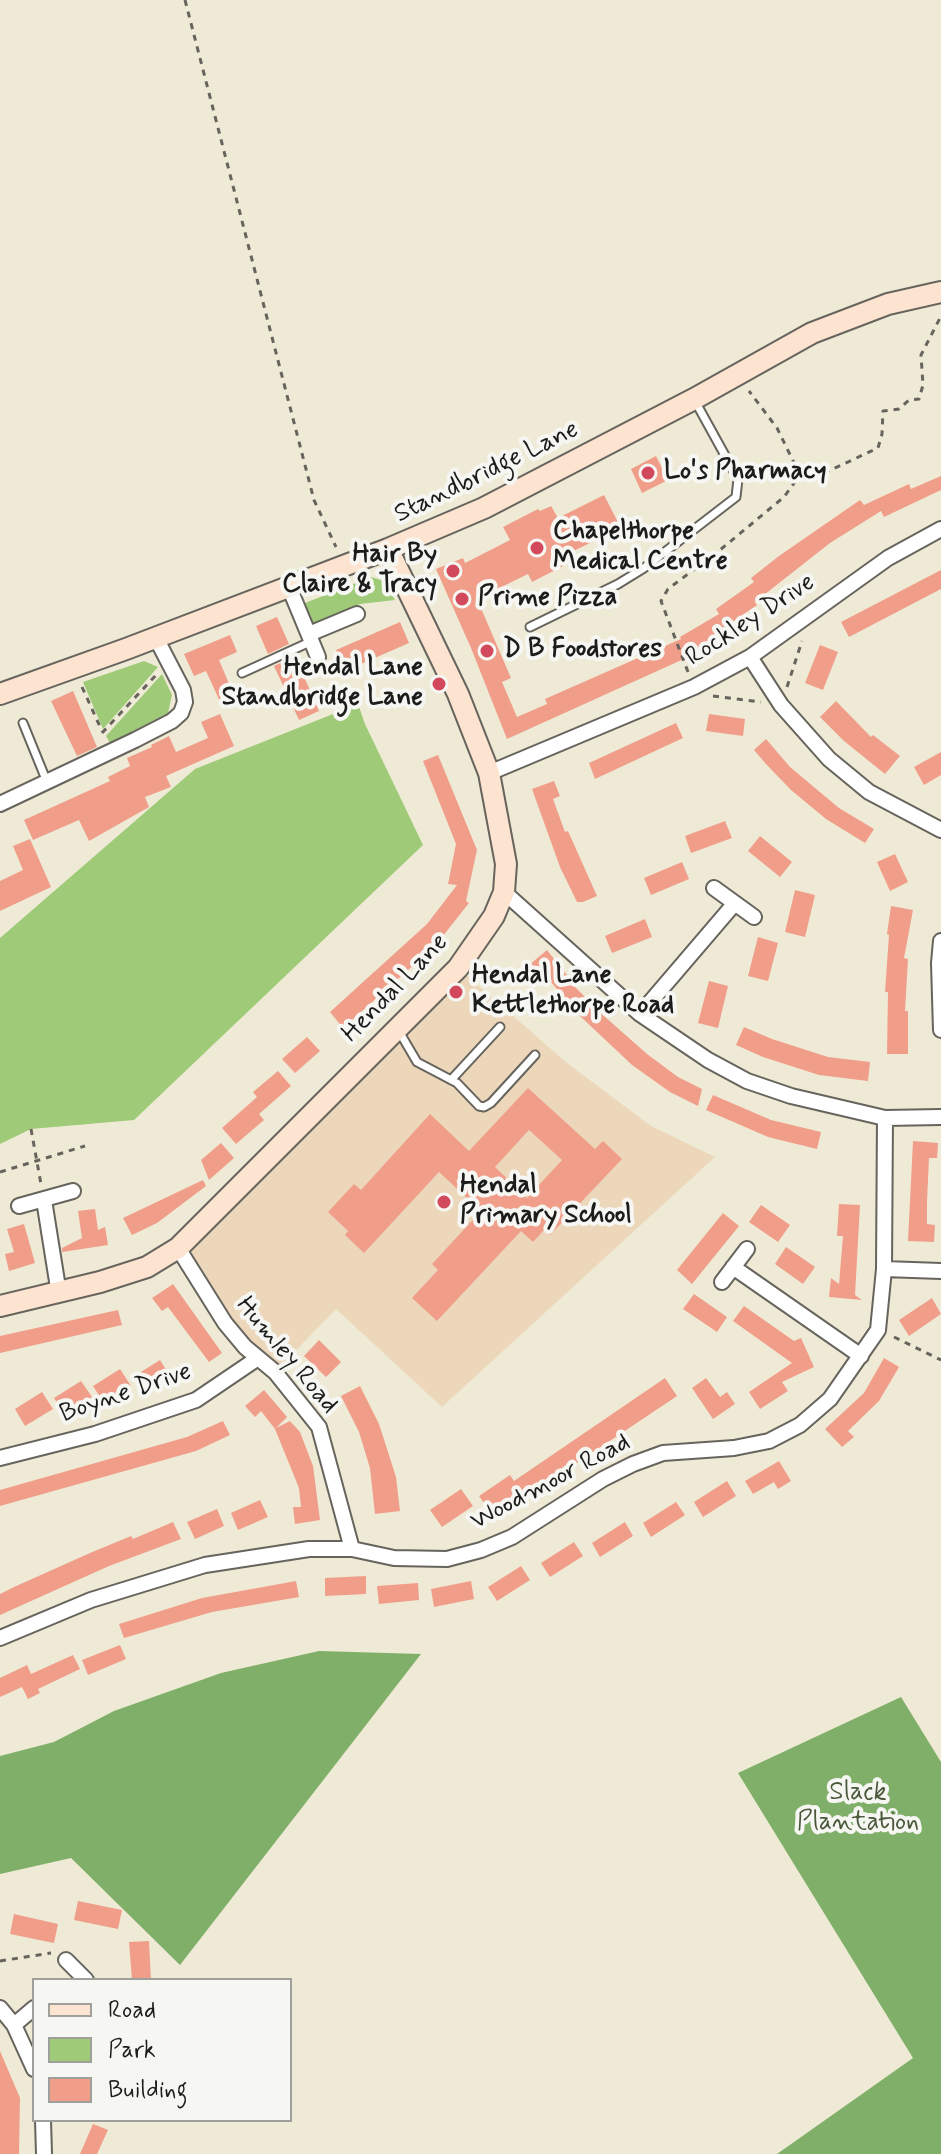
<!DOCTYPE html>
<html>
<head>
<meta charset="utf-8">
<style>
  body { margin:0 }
  #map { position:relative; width:941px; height:2154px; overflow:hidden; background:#efead5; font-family:Mynerve,sans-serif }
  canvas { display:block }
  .legend { position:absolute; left:32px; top:1978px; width:260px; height:144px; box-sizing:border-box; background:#f6f6f2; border:2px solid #9f9f9c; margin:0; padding:10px 14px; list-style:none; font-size:24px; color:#1c1c1c }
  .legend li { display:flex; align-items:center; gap:16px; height:40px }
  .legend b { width:40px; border:2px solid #9f9f9c }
</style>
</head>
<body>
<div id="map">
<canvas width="941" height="2154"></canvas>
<ul class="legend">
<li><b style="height:10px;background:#fde4d0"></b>Road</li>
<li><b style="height:22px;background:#9fcb78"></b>Park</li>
<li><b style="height:22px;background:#f09e8a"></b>Building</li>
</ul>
</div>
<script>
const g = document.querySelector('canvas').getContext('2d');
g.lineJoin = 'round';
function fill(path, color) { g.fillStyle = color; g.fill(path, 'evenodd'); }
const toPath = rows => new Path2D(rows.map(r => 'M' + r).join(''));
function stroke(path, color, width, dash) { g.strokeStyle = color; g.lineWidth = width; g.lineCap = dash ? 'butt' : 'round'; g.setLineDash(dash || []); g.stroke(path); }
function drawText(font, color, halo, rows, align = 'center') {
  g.font = font + ' Mynerve,sans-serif'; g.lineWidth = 8; g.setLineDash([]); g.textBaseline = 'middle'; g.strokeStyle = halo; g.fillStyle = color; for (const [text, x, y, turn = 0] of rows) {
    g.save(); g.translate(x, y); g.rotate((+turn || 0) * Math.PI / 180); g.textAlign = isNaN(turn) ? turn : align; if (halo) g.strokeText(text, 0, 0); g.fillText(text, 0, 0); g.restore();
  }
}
fill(toPath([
  [458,968,567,1063,651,1126,715,1157,442,1407,336,1309,275,1372,245,1347,178,1248]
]), '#edd7bb');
fill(toPath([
  [371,577,384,581,395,600,360,604,309,626,300,605],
  [144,661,158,667,103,729,83,682],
  [162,674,172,695,168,713,110,743,106,736],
  [358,704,365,724,423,845,134,1120,31,1129,0,1144,0,938,195,769]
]), '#9fcb78');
fill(toPath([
  [319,1651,421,1654,180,1965,71,1858,0,1874,0,1756,54,1742,114,1711,221,1673],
  [901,1697,941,1762,941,2154,777,2154,913,2058,738,1773]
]), '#7faf68');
fill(toPath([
  [656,456,668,480,642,493,631,469],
  [941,476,941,490,884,517,881,511,830,543,755,602,757,605,715,634,718,639,686,658,507,739,471,648,436,569,463,558,465,563,510,540,503,527,538,509,540,511,551,506,558,518,604,495,621,528,563,556,567,564,532,582,528,574,477,599,511,678,502,682,517,717,547,704,545,699,681,639,680,637,719,614,716,609,754,582,751,578,779,556,860,500,864,505,909,484,911,489],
  [941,570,941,589,849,637,841,622],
  [277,617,289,644,268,654,256,626],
  [400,622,409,643,345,671,336,650],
  [230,635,237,652,219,660,230,686,233,684,240,700,223,708,206,671,194,676,184,654],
  [820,645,838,652,823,690,805,683],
  [295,656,319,711,299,720,274,666],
  [73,691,97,747,77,756,51,701],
  [836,701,871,737,873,735,900,756,885,774,844,741,820,717],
  [220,714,234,746,166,776,171,787,145,797,149,807,89,841,79,820,33,840,24,820,110,781,108,777,130,766,127,758,152,747,151,745,169,736,176,752,208,738,201,722],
  [709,714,745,719,743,736,706,731],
  [676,723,683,738,595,779,589,763],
  [766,739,790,767,839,808,874,829,865,843,826,819,791,790,766,764,754,750],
  [941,752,941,775,924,785,914,767],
  [438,755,477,850,466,901,469,903,435,946,343,1028,330,1012,427,924,457,885,448,884,456,844,423,761],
  [554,781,560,796,553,799,565,832,568,831,597,896,583,902,577,902,560,867,532,789],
  [725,821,732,838,691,853,685,836],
  [760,836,792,862,780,877,748,851],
  [30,839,51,887,0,911,0,881,23,870,13,846],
  [895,854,908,882,890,891,877,862],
  [682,862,689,879,651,895,644,878],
  [795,890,815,895,805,937,785,932],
  [891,906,913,910,904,958,908,959,905,1011,908,1011,908,1054,887,1054,888,992,885,992,889,935,887,934],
  [645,919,652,937,612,953,605,936],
  [758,937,778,943,768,981,748,976],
  [547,950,570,979,568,980,604,1016,647,1054,678,1077,702,1089,698,1106,670,1092,632,1065,562,999,564,997,542,972,537,977,528,966],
  [709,981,728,986,718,1028,698,1023],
  [744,1027,772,1039,828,1057,870,1062,868,1081,819,1075,763,1057,736,1045],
  [307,1037,320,1051,295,1073,282,1059],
  [278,1071,291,1086,259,1114,264,1120,236,1144,222,1128,257,1097,253,1092],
  [528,1088,595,1149,603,1141,622,1159,550,1235,544,1230,533,1242,521,1231,437,1321,412,1298,438,1270,432,1264,481,1211,439,1172,364,1253,345,1235,348,1231,328,1212,354,1184,361,1190,430,1114,469,1151],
  [529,1130,562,1160,527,1198,495,1167],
  [713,1095,771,1120,821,1132,817,1149,768,1137,706,1110],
  [913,1141,938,1143,937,1158,929,1158,927,1202,927,1224,935,1225,934,1242,908,1241],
  [221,1143,234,1158,209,1180,201,1160],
  [203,1180,206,1186,157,1223,132,1235,123,1218],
  [839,1204,860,1205,855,1295,862,1300,829,1297,831,1278,839,1284,843,1236,837,1236],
  [761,1205,790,1225,778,1242,749,1222],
  [95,1209,98,1230,105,1227,108,1245,62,1252,62,1248,82,1238,78,1211],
  [723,1213,739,1226,692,1284,677,1270],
  [24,1224,35,1263,9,1271,5,1254,14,1252,7,1229],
  [786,1247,815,1267,803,1284,775,1264],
  [173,1284,222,1353,209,1362,168,1307,162,1311,152,1298],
  [694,1294,727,1317,717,1332,683,1309],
  [932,1298,941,1314,909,1336,899,1320],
  [744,1306,794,1341,801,1338,814,1367,782,1382,788,1391,760,1409,749,1392,792,1363,733,1321],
  [118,1310,122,1325,0,1353,0,1336],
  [319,1340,341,1362,326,1377,304,1356],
  [884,1358,899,1367,879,1401,848,1431,854,1437,842,1447,825,1429,864,1393],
  [160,1360,170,1376,143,1393,133,1377],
  [120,1369,131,1386,104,1403,93,1386],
  [665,1378,677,1396,541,1487,537,1482,491,1513,479,1496,510,1475,514,1481],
  [706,1378,720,1397,727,1392,735,1404,713,1419,692,1388],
  [81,1381,92,1397,65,1415,54,1398],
  [360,1386,379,1424,396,1477,400,1511,375,1514,370,1468,359,1432,341,1396],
  [264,1390,287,1417,276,1428,290,1421,300,1432,313,1466,320,1520,295,1524,293,1507,301,1507,299,1488,275,1429,261,1411,255,1417,245,1406],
  [42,1392,53,1409,25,1426,15,1409],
  [223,1421,230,1435,196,1451,0,1506,0,1490,187,1437],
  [779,1461,791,1481,778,1489,774,1482,753,1494,745,1481],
  [727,1481,736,1496,703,1517,694,1502],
  [461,1489,473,1506,442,1527,430,1510],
  [260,1500,268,1517,238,1530,231,1513],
  [676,1502,685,1515,651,1537,643,1523],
  [217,1509,224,1526,195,1539,187,1522],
  [173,1522,181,1539,109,1566,0,1615,0,1594,14,1587,90,1553,131,1536,133,1539],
  [625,1522,633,1536,600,1557,592,1543],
  [574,1542,583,1556,550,1577,541,1563],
  [521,1566,530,1580,497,1601,488,1587],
  [366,1576,366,1594,325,1596,325,1578],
  [296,1581,299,1597,212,1612,124,1638,119,1624,202,1598],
  [471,1581,474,1599,434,1607,431,1589],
  [418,1583,419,1600,379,1604,377,1586],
  [120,1645,126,1659,88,1675,82,1660],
  [73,1655,80,1669,38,1689,40,1693,28,1699,22,1687,0,1697,0,1678,27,1665,31,1674],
  [78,1901,122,1910,118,1929,74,1920],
  [14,1914,58,1924,54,1943,10,1934],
  [149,1941,151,1980,132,1980,129,1942],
  [0,2051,20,2098,19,2154,0,2154],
  [93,2124,108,2130,97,2154,80,2154]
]), '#f09e8a');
const lane = toPath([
  [530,627,618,584,644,568,736,497,738,479,695,401],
  [242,673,312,641],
  [23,723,47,782],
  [400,1033,417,1062,457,1083,479,1106,484,1107,491,1103,535,1055],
  [451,1080,500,1027]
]);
const street = toPath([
  [289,587,318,657],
  [309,634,357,614],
  [750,657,781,705,829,759,869,792,941,830],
  [489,773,694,687,750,657,888,558,941,529],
  [0,804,135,740,172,721,181,713,185,702,183,690,156,638],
  [714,888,754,917],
  [504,892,640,1014,708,1060,747,1081,791,1096,885,1118,941,1117],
  [941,941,939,963,941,1030],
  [640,1014,735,903],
  [44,1200,59,1294],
  [19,1206,73,1191],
  [178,1248,225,1323,245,1347,275,1372,319,1427,352,1549],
  [733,1267,861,1356],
  [884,1269,941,1271],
  [722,1282,747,1249],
  [0,1458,95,1434,196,1400,258,1358],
  [0,1638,91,1600,205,1565,309,1549,352,1549,394,1558,447,1559,481,1550,512,1537,603,1479,633,1464,663,1453,734,1448,769,1441,800,1425,830,1399,878,1330,884,1269,885,1118],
  [66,1960,86,1980],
  [0,2008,14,2025,34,2069],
  [14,2025,34,2008],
  [43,2120,44,2154]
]);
const secondary = toPath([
  [0,694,126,649,388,549,484,508,694,399,812,333,888,304,941,292],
  [0,1306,100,1282,147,1267,178,1248,458,968,494,916,504,892,506,864,489,773,458,694,388,549]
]);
stroke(lane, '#66645d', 11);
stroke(street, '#66645d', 18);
stroke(secondary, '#66645d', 24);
stroke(toPath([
  [185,0,314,500,336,547],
  [800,475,822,474,878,448,882,434,883,411,899,409,909,400,919,399,923,385,921,355,940,318],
  [688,672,661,601,668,589,720,550,784,497,800,475,777,428,749,391],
  [82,687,102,731],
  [787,687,802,641],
  [713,696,761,702],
  [102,733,157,674],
  [31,1129,41,1184],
  [0,1172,85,1146],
  [894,1337,941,1360],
  [0,1961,51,1953]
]), '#66645d', 3, [6, 6]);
stroke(lane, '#fff', 7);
stroke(street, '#fff', 14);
stroke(secondary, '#fde4d0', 20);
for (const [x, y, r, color] of [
  [648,473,8,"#d1495b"],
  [537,548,8,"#d1495b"],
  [453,571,8,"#d1495b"],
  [462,599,8,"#d1495b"],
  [487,651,8,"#d1495b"],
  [439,684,8,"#d1495b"],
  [456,992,8,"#d1495b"],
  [444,1202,8,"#d1495b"]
]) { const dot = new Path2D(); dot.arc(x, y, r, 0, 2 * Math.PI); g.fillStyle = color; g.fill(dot); stroke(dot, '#f6f6f2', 3); }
drawText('26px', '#1c1c1c', '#f6f6f2', [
  ["Standbridge Lane",487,473,-26],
  ["Rockley Drive",751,621,-33],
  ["Hendal Lane",396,989,-46],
  ["Humley Road",286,1356,50],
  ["Boyne Drive",126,1394,-19],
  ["Woodmoor Road",551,1483,-28]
]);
drawText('bold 26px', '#1c1c1c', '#f6f6f2', [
  ["Lo's Pharmacy",664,473],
  ["Chapelthorpe",553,533],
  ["Medical Centre",553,563],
  ["Hair By",437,556,"right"],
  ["Claire & Tracy",437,586,"right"],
  ["Prime Pizza",478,599],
  ["D B Foodstores",503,651],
  ["Hendal Lane",423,669,"right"],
  ["Standbridge Lane",423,699,"right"],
  ["Hendal Lane",472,977],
  ["Kettlethorpe Road",472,1007],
  ["Hendal",460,1187],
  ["Primary School",460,1217]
], 'left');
drawText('26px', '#4a593c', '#f6f6f2', [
  ["Slack",858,1794],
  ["Plantation",858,1824]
]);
</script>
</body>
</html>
